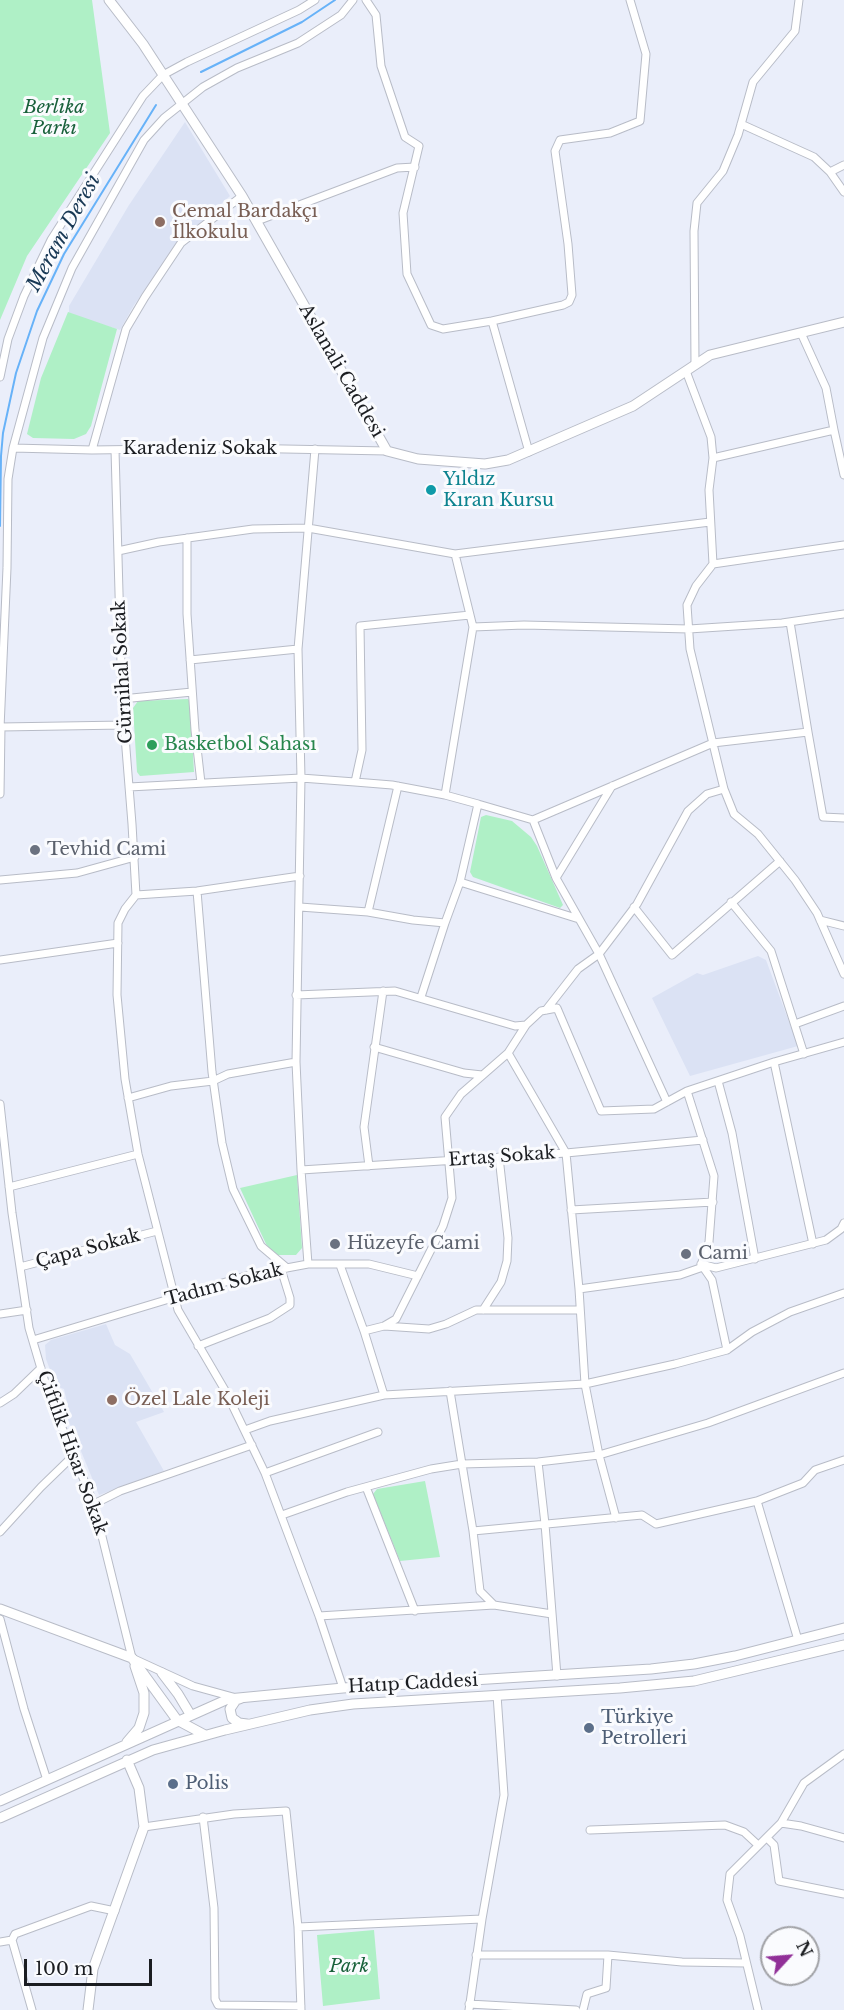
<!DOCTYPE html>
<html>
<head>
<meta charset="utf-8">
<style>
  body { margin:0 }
  #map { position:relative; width:844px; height:2010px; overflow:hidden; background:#eaeefa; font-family:"Libre Baskerville",serif }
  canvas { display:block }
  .north { position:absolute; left:760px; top:1926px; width:60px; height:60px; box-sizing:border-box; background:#fafbfe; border:2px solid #a1a2a6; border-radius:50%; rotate:64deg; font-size:16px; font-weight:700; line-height:24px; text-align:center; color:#1b1d21 }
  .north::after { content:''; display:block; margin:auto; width:21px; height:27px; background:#913098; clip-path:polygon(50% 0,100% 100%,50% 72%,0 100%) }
  .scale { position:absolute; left:24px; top:1959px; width:128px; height:27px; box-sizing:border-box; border:3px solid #1b1d21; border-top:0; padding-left:8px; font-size:18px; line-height:21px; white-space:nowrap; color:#1b1d21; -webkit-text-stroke:4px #fafbfe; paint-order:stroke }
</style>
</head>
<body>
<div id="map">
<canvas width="844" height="2010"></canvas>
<div class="north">N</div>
<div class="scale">100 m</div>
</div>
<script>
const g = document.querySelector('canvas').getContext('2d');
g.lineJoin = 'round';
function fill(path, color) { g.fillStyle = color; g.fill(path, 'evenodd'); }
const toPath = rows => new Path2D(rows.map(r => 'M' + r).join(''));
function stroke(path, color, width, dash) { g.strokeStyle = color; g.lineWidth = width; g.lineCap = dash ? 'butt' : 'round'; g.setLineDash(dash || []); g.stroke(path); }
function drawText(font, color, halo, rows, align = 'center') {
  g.font = font + ' "Libre Baskerville",serif'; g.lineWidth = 6; g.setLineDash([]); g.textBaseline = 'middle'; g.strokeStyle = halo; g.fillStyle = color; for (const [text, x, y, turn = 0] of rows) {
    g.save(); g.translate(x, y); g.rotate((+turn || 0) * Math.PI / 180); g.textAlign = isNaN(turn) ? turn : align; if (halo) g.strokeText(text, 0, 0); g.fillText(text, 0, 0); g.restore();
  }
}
fill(toPath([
  [185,122,230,196,182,239,134,305,120,330,69,314,69,306,129,205],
  [758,956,766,960,798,1046,690,1076,652,998,697,973,703,975],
  [106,1324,115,1345,130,1354,164,1412,136,1422,164,1471,99,1495,67,1417,69,1411,64,1389,56,1386,46,1359,45,1345,51,1340]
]), '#dbe2f4');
fill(toPath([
  [0,0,92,0,110,133,27,256,0,320],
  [68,312,117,329,91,426,86,434,74,439,33,438,27,434,41,378],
  [188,699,190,702,194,772,140,776,137,772,133,708,138,701],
  [486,815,512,821,531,837,537,846,563,905,560,908,473,877,470,872,481,817],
  [297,1175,302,1248,296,1255,275,1255,266,1244,240,1188],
  [425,1481,440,1557,400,1561,373,1494,377,1489],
  [374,1930,380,1999,323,2006,317,1935]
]), '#aff0c6');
stroke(toPath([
  [201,72,302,22,335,0],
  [0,526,1,456,3,433,16,373,37,311,64,254,156,105]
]), '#67b2f8', 2);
const street = toPath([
  [366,0,376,15,381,66,405,137,419,146,403,213,407,274,431,325,443,329,492,321,529,452],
  [741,124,814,157,830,172,844,192],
  [830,172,844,165],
  [257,221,397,168,415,167],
  [492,321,563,305,569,302,572,295,568,244,555,151,560,140,610,133,640,121,646,54,630,0],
  [695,364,694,231,697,203,723,171,738,135,753,82,795,31,799,0],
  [686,371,711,437,713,458,709,490,713,564,696,586,687,605,690,649,724,789,734,814,758,834,795,880,817,913,844,974],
  [0,377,8,339,24,296,51,240,143,96,163,75,187,62,299,10,315,0],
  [834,430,844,475],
  [13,448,92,450,234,448,387,451],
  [92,450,126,329,145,297,181,243,242,196],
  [115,450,122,699,132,824,136,895],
  [713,458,834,430,826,388,801,333],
  [187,538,187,614,195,730,201,783],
  [118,551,159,542,253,529,308,528,455,554,473,627,524,625,689,629,782,623,844,614],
  [455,554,710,522],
  [713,564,844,545],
  [470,615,360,626,362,750,355,782,392,785,445,795,473,627],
  [190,660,298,649],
  [122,699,192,692],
  [0,728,7,568,8,479,13,448,43,338,72,268,144,140,164,118,203,87,237,68,298,43,341,15,353,0],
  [808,732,823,817,844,818],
  [612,786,556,878,599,954,637,904,688,811,707,794,724,789],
  [129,787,301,778,355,782],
  [0,794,1,727,124,725],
  [478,804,533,820,713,743,808,732,790,622],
  [533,820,556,878],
  [300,876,197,891,136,895,125,909,118,923,117,995,125,1079,138,1154,178,1310,226,1392,265,1473,319,1616,343,1688],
  [0,880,77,873,135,857],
  [460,882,579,919],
  [197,891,212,1072,222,1143,233,1189,261,1246,287,1268],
  [731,902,771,951,804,1054],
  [300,907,368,912,398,786],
  [634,907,672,955,780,861],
  [368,912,413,920,445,923,460,882,478,804,445,795],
  [820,920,844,926],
  [0,960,118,943],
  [296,995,395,991,515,1026,526,1025],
  [421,997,445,923],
  [546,1010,578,969,599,954,667,1102],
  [795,1024,844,1006],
  [374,1047,464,1073,482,1075],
  [508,1053,566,1153,579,1289,585,1384,599,1455,616,1518],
  [774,1062,813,1244],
  [718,1081,732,1133,755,1259],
  [128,1098,171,1086,213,1081,228,1074,296,1062],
  [0,1104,12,1213,29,1328,50,1399,94,1504,132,1658,193,1686,233,1697],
  [369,1166,364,1127,383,991],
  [301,1170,566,1153,703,1140],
  [9,1187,138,1154],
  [571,1210,713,1202],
  [308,1264,301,1170,296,1062,301,778,298,649,315,449],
  [701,1264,716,1268,826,1240,841,1229,844,1223],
  [701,1264,712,1280,727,1350],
  [340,1265,364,1331,384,1395],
  [20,1267,157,1231],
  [579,1289,680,1275,700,1268,709,1242,714,1176,687,1091],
  [483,1310,501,1282,507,1261,508,1238,499,1157],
  [0,1314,27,1310],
  [384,1326,429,1329,446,1324,476,1310,580,1310],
  [364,1331,384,1326,396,1319,443,1226,452,1198,445,1117,461,1094,508,1053,526,1025,541,1011,557,1008,601,1111,654,1109,687,1091,774,1062,844,1042],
  [33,1340,249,1275,308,1264,369,1264,418,1276],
  [198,1346,270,1318,290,1305,290,1298,281,1269],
  [450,1391,473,1531,480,1591,494,1605,552,1614],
  [0,1403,14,1394,41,1368],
  [245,1430,270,1421,384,1395,585,1384,675,1364,727,1350,752,1332,790,1312,844,1293],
  [538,1462,545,1524,557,1676],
  [265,1473,378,1432],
  [366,1487,415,1611],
  [757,1501,798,1640],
  [94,1504,120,1491,252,1445],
  [282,1515,347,1492,431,1469,462,1464,538,1462,599,1455,708,1423,844,1373],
  [473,1531,642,1515,656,1524,757,1501,803,1483,815,1470,844,1460],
  [0,1532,41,1487,73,1456],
  [319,1616,494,1605],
  [0,1619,24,1709,47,1780],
  [203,1817,214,1908,215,1999,218,2005,301,2006],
  [781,1823,801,1826,844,1838],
  [144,1827,234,1814,286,1811,298,1927,301,2010],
  [590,1830,725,1825,744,1832,758,1845],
  [767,1838,774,1845,779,1881,844,1894],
  [482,1919,504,1795,497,1695],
  [298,1927,482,1919,469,2010],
  [12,1940,15,1934,91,1906,115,1911],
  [0,1942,12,1940,32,2010],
  [476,1955,608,1955,682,1962,746,1963],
  [469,2004,576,2010],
  [583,2010,587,1994,606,1988,608,1955],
  [758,2010,740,1936,727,1900,730,1874,781,1823,804,1783,844,1754]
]);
const secondary = toPath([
  [109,0,143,44,242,196,387,451,418,459,485,464,508,460,633,406,710,355,844,322],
  [0,1609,132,1658,177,1720,205,1735],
  [162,1673,178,1694,190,1714],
  [242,1698,236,1700,230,1709,232,1718,239,1723,247,1724],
  [127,1742,139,1728,144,1713,144,1693,135,1666],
  [0,1801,228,1699,343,1688,651,1669,694,1664,735,1656,844,1628],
  [0,1818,153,1750,225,1730,310,1710,353,1704,620,1688,694,1681,844,1645],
  [88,2010,93,1969,144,1827,139,1788,127,1760]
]);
stroke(street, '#b8bcc7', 9);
stroke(secondary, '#b8bcc7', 11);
stroke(street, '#fff', 7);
stroke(secondary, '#fff', 9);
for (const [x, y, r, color] of [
  [160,222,6,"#8d6e63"],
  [431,490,6,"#0f9aa8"],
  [152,745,6,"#2e9e5b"],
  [35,850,6,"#6b7280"],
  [335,1244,6,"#6b7280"],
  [686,1254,6,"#6b7280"],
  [112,1400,6,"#8d6e63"],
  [589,1728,6,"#5c6f8a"],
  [173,1784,6,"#5c6f8a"]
]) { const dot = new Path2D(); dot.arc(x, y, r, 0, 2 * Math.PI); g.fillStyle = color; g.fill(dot); stroke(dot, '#fafbfe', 2); }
drawText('italic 18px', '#19613b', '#fafbfe', [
  ["Berlika",54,108],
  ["Parkı",54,129],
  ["Park",349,1967]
]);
drawText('18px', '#785e54', '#fafbfe', [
  ["Cemal Bardakçı",172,212],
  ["İlkokulu",172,233],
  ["Özel Lale Koleji",124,1400]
], 'left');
drawText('18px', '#1b1d21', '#fafbfe', [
  ["Aslanali Caddesi",341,371,60],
  ["Karadeniz Sokak",200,449],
  ["Gürnihal Sokak",123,672,-93],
  ["Ertaş Sokak",502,1157,-4],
  ["Çapa Sokak",88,1249,-15],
  ["Tadım Sokak",224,1285,-15],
  ["Çiftlik Hisar Sokak",72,1453,70],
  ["Hatıp Caddesi",413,1684,-3]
]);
drawText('18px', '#0d838f', '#fafbfe', [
  ["Yıldız",443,480],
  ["Kıran Kursu",443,501]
], 'left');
drawText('18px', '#27864d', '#fafbfe', [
  ["Basketbol Sahası",164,745]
], 'left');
drawText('18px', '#5b616d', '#fafbfe', [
  ["Tevhid Cami",47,850],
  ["Hüzeyfe Cami",347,1244],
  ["Cami",698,1254]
], 'left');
drawText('18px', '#4e5e75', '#fafbfe', [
  ["Türkiye",601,1718],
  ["Petrolleri",601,1739],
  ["Polis",185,1784]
], 'left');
drawText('italic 20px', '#183854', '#fafbfe', [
  ["Meram Deresi",64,233,-61]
]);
</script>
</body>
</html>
